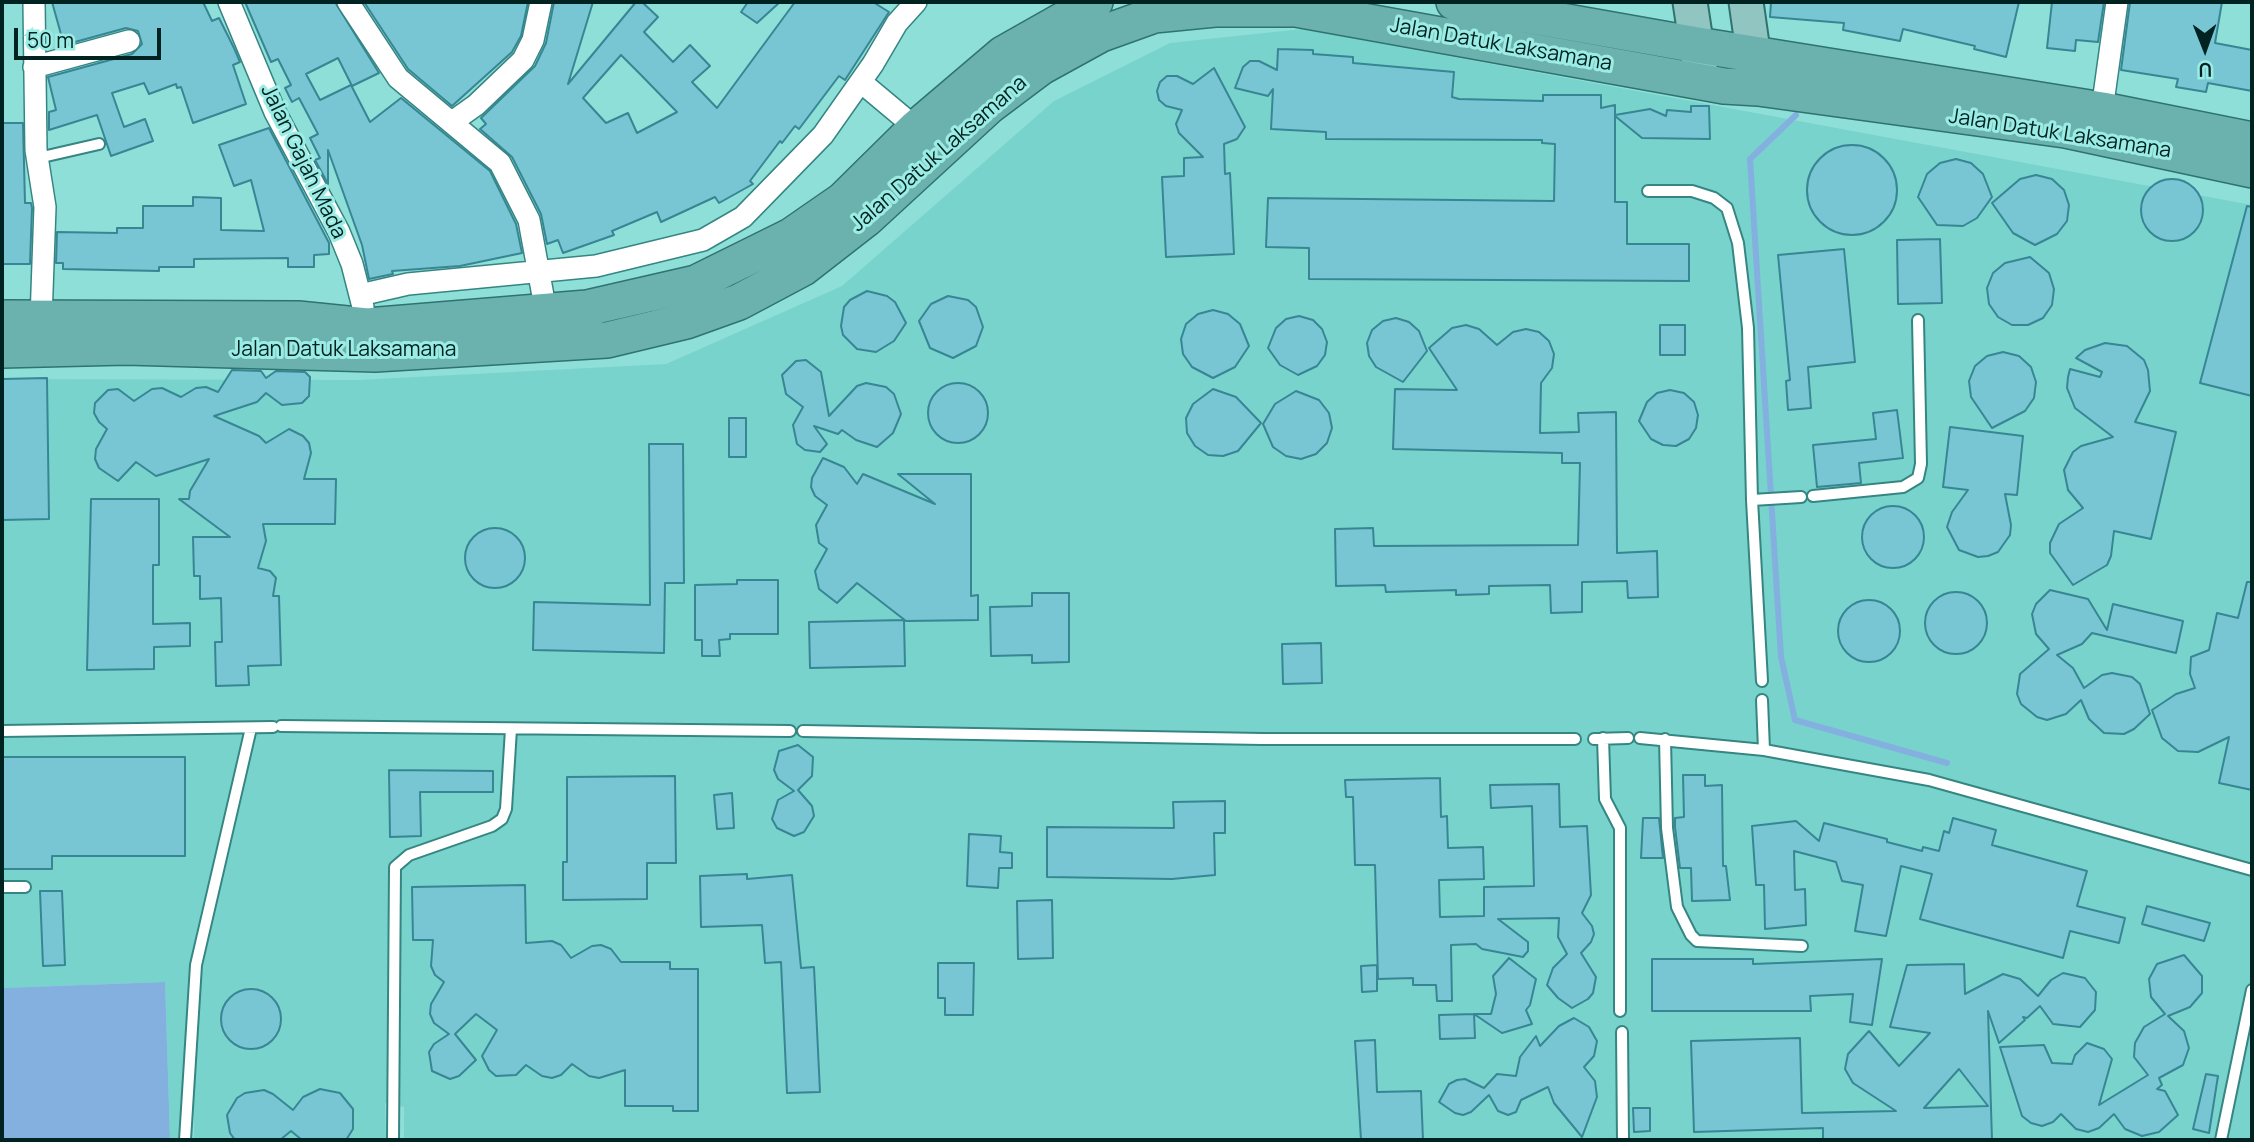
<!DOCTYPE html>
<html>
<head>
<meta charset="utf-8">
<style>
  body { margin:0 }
  #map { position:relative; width:2254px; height:1142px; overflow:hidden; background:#8fdfd9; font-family:Manrope,sans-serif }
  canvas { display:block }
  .frame { position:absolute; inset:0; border:4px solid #002220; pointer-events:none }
  .north { position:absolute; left:2170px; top:14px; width:70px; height:70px; -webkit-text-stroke:5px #9cece6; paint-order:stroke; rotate:179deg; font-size:19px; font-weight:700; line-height:28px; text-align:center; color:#002220 }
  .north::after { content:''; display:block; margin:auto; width:24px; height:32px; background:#002220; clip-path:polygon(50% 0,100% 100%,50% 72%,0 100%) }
  .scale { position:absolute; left:14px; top:28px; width:147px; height:32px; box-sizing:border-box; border:4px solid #002220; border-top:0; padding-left:9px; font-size:21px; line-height:24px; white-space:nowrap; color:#002220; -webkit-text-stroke:5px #9cece6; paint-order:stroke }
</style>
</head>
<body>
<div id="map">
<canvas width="2254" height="1142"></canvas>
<div class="frame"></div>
<div class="north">U</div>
<div class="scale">50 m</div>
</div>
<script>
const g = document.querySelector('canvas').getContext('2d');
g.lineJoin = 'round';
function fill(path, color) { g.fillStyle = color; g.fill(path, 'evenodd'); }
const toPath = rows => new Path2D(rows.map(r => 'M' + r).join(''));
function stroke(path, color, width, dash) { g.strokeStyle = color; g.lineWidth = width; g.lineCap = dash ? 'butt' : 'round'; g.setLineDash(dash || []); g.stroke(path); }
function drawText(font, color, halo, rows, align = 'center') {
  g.font = font + ' Manrope,sans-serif'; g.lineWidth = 6; g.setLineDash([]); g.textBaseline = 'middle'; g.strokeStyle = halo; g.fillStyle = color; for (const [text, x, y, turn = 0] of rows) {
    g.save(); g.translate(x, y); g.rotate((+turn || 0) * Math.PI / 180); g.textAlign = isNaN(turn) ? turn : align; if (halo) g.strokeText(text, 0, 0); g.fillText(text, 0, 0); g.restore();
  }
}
fill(toPath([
  [1302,29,2252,205,2252,1140,404,1140,404,1107,385,1103,386,1140,194,1140,194,1094,183,1093,178,1140,170,1140,165,982,2,988,2,379,358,380,666,364,842,286,1054,101,1170,43]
]), '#79d3cd');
fill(toPath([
  [165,982,170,1140,2,1140,2,988]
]), '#84b0df');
stroke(toPath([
  [1796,115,1750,159,1781,657,1795,720,1947,763]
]), '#84b0df', 6);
const building = toPath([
  [52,2,203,2,212,21,219,18,234,48,240,62,233,65,246,104,193,123,181,87,177,88,176,84,149,94,144,83,112,93,124,127,145,119,153,141,111,156,97,115,49,130,49,112,56,110,48,77,132,54,142,44,138,31,126,28,64,45,52,2],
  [245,2,335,2,379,73,352,86,338,58,306,74,320,100,351,85,370,122,401,98,490,171,516,224,522,253,460,266,392,271,393,274,369,279,362,245,328,150,328,184,315,160,320,158,310,138,318,134,299,98,292,102,285,88,291,85,278,59,271,62,245,2],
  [364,2,528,2,521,36,512,52,452,106,408,69,364,2],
  [554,2,593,2,568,84,636,2,642,2,658,17,644,32,673,62,690,45,710,66,692,82,717,108,795,2,873,2,889,12,845,80,839,76,799,129,795,126,782,143,780,141,750,181,753,184,719,203,715,197,661,222,657,212,612,231,614,235,563,253,558,240,547,244,541,214,512,157,480,129,486,124,481,118,535,66,546,43,554,2],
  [621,55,641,75,677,112,637,133,628,113,606,123,583,98,621,55],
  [748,2,780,2,757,23,741,12,748,2],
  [1771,2,2019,2,2006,57,1974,49,1975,46,1903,29,1900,41,1843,30,1844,23,1770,17,1771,2],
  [2052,2,2104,2,2098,42,2076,40,2075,51,2047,48,2052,2],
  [2130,2,2222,2,2215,43,2252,50,2252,91,2208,83,2206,92,2176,87,2178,79,2121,70,2130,2],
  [1278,49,1313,50,1313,54,1353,57,1353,63,1454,72,1452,97,1459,99,1543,101,1543,95,1601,95,1601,108,1615,105,1615,115,1650,109,1666,116,1667,110,1691,112,1691,106,1709,106,1710,139,1642,138,1615,116,1615,202,1627,202,1627,244,1689,244,1689,281,1309,279,1309,248,1266,247,1268,198,1554,201,1555,144,1542,143,1542,140,1326,139,1326,132,1271,129,1273,89,1268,96,1235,88,1243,67,1250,61,1259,61,1277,70,1278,49],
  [1214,68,1245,127,1237,139,1224,144,1225,174,1230,173,1234,254,1166,257,1162,177,1184,176,1184,158,1203,157,1179,133,1176,124,1182,110,1166,106,1159,100,1157,91,1160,82,1167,76,1177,76,1193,84,1214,68],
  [2,123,23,123,25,203,31,203,32,208,30,264,2,264,2,123],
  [269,128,329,243,329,254,314,255,314,267,288,267,288,258,194,259,194,267,159,267,159,271,63,269,63,263,56,263,57,232,117,233,117,228,143,228,143,206,193,206,193,197,221,198,221,230,264,231,251,180,234,186,219,145,269,128],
  '1807 190a45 45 0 1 1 90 0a45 45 0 1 1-90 0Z',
  [1956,159,1971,163,1983,174,1992,197,1977,218,1963,226,1937,225,1918,197,1927,174,1940,163,1956,159],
  [2036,175,2052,179,2064,190,2069,205,2067,221,2057,234,2035,245,2013,233,1992,203,2020,179,2036,175],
  '2141 210a31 31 0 1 1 62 0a31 31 0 1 1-62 0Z',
  [2247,206,2252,207,2252,396,2200,383,2247,206],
  [1940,239,1942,303,1898,304,1897,240,1940,239],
  [1844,249,1855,362,1808,367,1811,408,1788,410,1786,381,1790,380,1778,255,1844,249],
  [2030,257,2049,273,2054,289,2052,305,2043,318,2028,325,2012,325,1998,317,1989,304,1987,288,1993,273,2005,263,2030,257],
  [867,291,887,296,895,302,906,323,894,341,876,352,857,349,843,335,841,326,844,307,850,300,867,291],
  [948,296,968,300,976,307,983,327,976,346,953,358,930,348,919,321,931,304,948,296],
  [1213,310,1228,314,1240,324,1249,346,1235,367,1213,378,1192,367,1183,354,1181,339,1186,324,1198,314,1213,310],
  [1299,316,1313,320,1322,329,1327,342,1325,355,1317,366,1298,375,1280,365,1268,348,1276,328,1286,319,1299,316],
  [1396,318,1409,322,1419,331,1427,351,1403,382,1376,367,1369,356,1367,343,1372,330,1383,321,1396,318],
  [1466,325,1479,329,1497,345,1513,332,1526,329,1539,332,1549,341,1554,354,1552,368,1541,383,1540,433,1579,432,1578,413,1616,412,1617,553,1657,551,1658,597,1628,598,1627,581,1582,582,1582,612,1551,613,1550,585,1489,586,1489,594,1456,595,1456,590,1386,592,1385,585,1336,586,1335,529,1373,528,1374,546,1578,545,1580,463,1562,463,1562,453,1393,449,1395,389,1457,390,1429,348,1452,328,1466,325],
  [1660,325,1685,325,1685,355,1660,355,1660,325],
  [2105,343,2127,346,2144,360,2148,370,2150,391,2135,422,2176,432,2151,539,2114,531,2111,556,2107,565,2073,585,2050,553,2050,543,2059,524,2083,508,2068,490,2064,470,2073,452,2081,446,2113,437,2075,408,2067,388,2068,377,2070,369,2100,377,2102,372,2076,358,2085,350,2105,343],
  [2003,352,2019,356,2031,367,2036,382,2034,398,2025,411,1992,428,1971,397,1969,381,1975,366,1987,356,2003,352],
  [806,360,821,372,829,416,857,386,866,383,886,387,894,394,901,414,893,433,877,447,856,440,842,430,838,434,814,426,827,444,820,452,805,450,797,444,793,425,803,407,786,394,782,375,796,361,806,360],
  [232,370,261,371,266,378,276,371,305,372,310,377,309,396,302,403,282,405,266,393,257,402,214,416,259,436,266,443,289,429,303,436,309,443,311,453,304,479,336,479,335,524,263,524,266,541,258,568,270,571,276,578,273,596,279,596,281,665,248,666,249,685,216,686,215,642,222,642,221,598,200,599,200,576,194,576,193,537,230,537,179,499,189,499,190,491,209,459,156,476,136,462,118,481,99,468,95,459,96,449,107,429,99,422,94,413,95,403,108,390,118,389,134,401,152,389,162,388,181,397,196,388,206,387,218,392,232,370],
  [47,378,49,519,2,520,2,379,47,378],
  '928 413a30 30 0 1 1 60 0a30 30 0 1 1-60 0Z',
  [1213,389,1236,397,1261,423,1238,451,1223,456,1208,455,1195,446,1187,433,1186,418,1193,404,1213,389],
  [1670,390,1684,393,1694,402,1698,415,1696,428,1689,439,1676,446,1663,445,1651,439,1639,421,1647,402,1657,393,1670,390],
  [1296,391,1319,400,1329,413,1332,428,1327,443,1316,454,1301,459,1286,456,1273,447,1263,424,1275,404,1296,391],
  [1897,410,1903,458,1859,463,1861,483,1817,487,1813,445,1876,439,1873,413,1897,410],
  [729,418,746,418,746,457,729,457,729,418],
  [1950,427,2023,436,2017,495,2005,494,2011,525,2010,535,1998,552,1988,556,1978,557,1959,550,1947,527,1952,512,1968,490,1943,487,1950,427],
  [649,444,683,444,684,583,665,583,664,653,533,650,534,602,650,605,649,444],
  [823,458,844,467,857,484,863,474,935,504,898,474,971,474,971,596,978,595,978,620,906,621,857,583,837,603,819,589,815,571,827,549,819,543,816,525,827,505,815,496,811,487,812,478,823,458],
  [91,499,159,499,159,565,153,565,153,624,190,623,190,646,154,647,154,669,87,670,91,499],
  '1862 537a31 31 0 1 1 62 0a31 31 0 1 1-62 0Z',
  '465 558a30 30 0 1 1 60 0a30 30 0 1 1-60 0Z',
  [737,580,778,580,778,634,730,634,730,639,719,640,720,656,702,656,702,640,695,640,695,585,737,584,737,580],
  [2247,582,2252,582,2252,790,2219,783,2229,737,2198,752,2178,751,2162,738,2152,710,2176,694,2195,688,2190,674,2191,657,2209,650,2217,613,2238,618,2247,582],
  [2050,590,2088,599,2107,630,2113,604,2183,621,2176,653,2092,633,2082,644,2057,655,2073,668,2084,688,2102,675,2112,673,2132,677,2140,684,2150,714,2134,729,2124,734,2104,733,2089,719,2081,700,2066,714,2047,720,2037,717,2021,704,2017,694,2020,674,2049,649,2036,634,2032,614,2036,604,2050,590],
  '1925 623a31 31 0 1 1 62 0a31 31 0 1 1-62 0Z',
  [1032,593,1069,593,1069,662,1032,663,1032,655,991,656,990,607,1032,606,1032,593],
  '1838 631a31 31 0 1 1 62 0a31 31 0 1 1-62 0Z',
  [904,620,905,666,810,668,809,622,904,620],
  [1321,643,1322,683,1283,684,1282,644,1321,643],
  [798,745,813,757,812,776,798,790,812,806,814,816,804,832,794,836,777,828,772,819,778,800,794,791,778,779,774,770,779,751,798,745],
  [2,757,185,757,185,856,52,856,52,869,2,869,2,757],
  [389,770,493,771,493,792,420,792,421,836,390,837,389,770],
  [1683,775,1705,775,1705,786,1722,785,1723,866,1726,866,1730,900,1692,901,1691,868,1680,868,1675,827,1675,818,1684,817,1683,775],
  [675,776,676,863,647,863,647,899,563,900,563,862,567,862,567,777,675,776],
  [1440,778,1441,817,1447,816,1448,848,1483,847,1484,879,1439,880,1440,917,1484,916,1484,887,1534,886,1532,806,1491,808,1490,785,1559,784,1560,827,1587,826,1591,895,1582,913,1592,926,1594,934,1591,942,1581,953,1596,977,1593,993,1588,999,1572,1008,1558,998,1547,985,1553,968,1567,954,1558,937,1559,918,1498,919,1528,942,1528,951,1523,957,1482,949,1476,944,1451,945,1452,1001,1437,1001,1436,985,1413,985,1413,978,1378,979,1375,865,1355,865,1353,797,1346,797,1345,780,1440,778],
  [732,793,734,828,717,829,714,795,732,793],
  [1225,801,1225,833,1214,833,1215,875,1172,879,1047,877,1047,827,1174,828,1173,802,1225,801],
  [1643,818,1659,818,1663,858,1641,858,1643,818],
  [1953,818,1996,830,1992,845,2087,871,2077,906,2125,918,2119,943,2070,931,2063,958,1920,919,1932,874,1901,866,1886,936,1855,931,1863,885,1842,881,1836,862,1794,851,1795,890,1805,889,1806,925,1765,929,1764,885,1756,885,1752,826,1796,821,1819,841,1824,823,1887,839,1887,842,1922,851,1923,847,1939,851,1944,831,1949,833,1953,818],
  [969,834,1001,836,1000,852,1012,853,1012,868,999,868,998,888,967,886,969,834],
  [747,874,747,879,792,875,801,968,814,967,820,1092,787,1093,781,962,765,963,762,925,701,927,700,876,747,874],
  [525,885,526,943,552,941,561,945,571,958,592,946,601,945,611,949,621,962,670,962,670,969,698,969,698,1111,673,1111,673,1106,625,1106,625,1070,599,1078,589,1076,572,1064,561,1075,552,1078,542,1076,526,1065,516,1075,496,1076,489,1070,482,1056,497,1030,476,1014,455,1034,476,1060,459,1076,450,1079,432,1071,429,1052,434,1044,449,1034,434,1023,430,1014,431,1004,444,982,435,975,431,966,433,940,413,940,412,887,525,885],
  [40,891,62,891,65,965,43,966,40,891],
  [1052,900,1053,958,1018,959,1017,901,1052,900],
  [2147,906,2210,923,2204,941,2142,924,2147,906],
  [2184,955,2202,976,2202,993,2190,1007,2168,1016,2184,1031,2189,1048,2183,1065,2159,1078,2162,1085,2157,1089,2165,1091,2178,1115,2159,1132,2142,1136,2125,1129,2114,1114,2099,1128,2088,1132,2076,1129,2061,1114,2053,1122,2042,1126,2031,1123,2022,1116,2000,1047,2044,1045,2052,1063,2072,1064,2075,1055,2087,1043,2104,1049,2112,1059,2099,1105,2148,1075,2134,1057,2135,1043,2144,1027,2165,1014,2151,997,2149,979,2157,964,2184,955],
  [1509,958,1536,979,1530,1005,1526,1010,1532,1024,1502,1033,1474,1014,1491,1014,1496,994,1493,976,1509,958],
  [1652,959,1753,959,1753,964,1882,959,1872,1025,1850,1022,1853,994,1810,996,1811,1011,1652,1011,1652,959],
  [938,963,974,963,973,1015,945,1015,945,998,938,998,938,963],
  [1964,964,1965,994,2003,974,2020,979,2038,996,2051,980,2063,973,2085,978,2096,992,2095,1010,2080,1027,2053,1024,2040,1006,2027,1018,2023,1017,2025,1020,1999,1043,1988,1011,1992,1140,1823,1140,1823,1128,1694,1132,1691,1041,1800,1038,1802,1113,1896,1111,1853,1083,1845,1069,1848,1054,1869,1031,1899,1066,1930,1033,1890,1027,1907,965,1964,964],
  [1959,1069,1988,1106,1924,1108,1959,1069],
  [1377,965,1377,991,1362,992,1361,966,1377,965],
  '221 1019a30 30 0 1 1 60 0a30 30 0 1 1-60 0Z',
  [1474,1014,1475,1038,1440,1039,1439,1015,1474,1014],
  [1574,1018,1589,1027,1597,1041,1594,1056,1584,1067,1595,1081,1597,1097,1582,1137,1554,1103,1548,1087,1521,1100,1516,1112,1508,1115,1498,1111,1489,1095,1471,1112,1463,1115,1455,1113,1439,1102,1449,1084,1457,1080,1465,1079,1484,1088,1497,1074,1516,1076,1520,1057,1536,1036,1540,1046,1559,1026,1574,1018],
  [1375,1040,1377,1092,1421,1091,1423,1140,1361,1140,1355,1041,1375,1040],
  [2206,1074,2218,1076,2209,1133,2193,1129,2206,1074],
  [320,1089,340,1093,353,1109,353,1129,346,1140,302,1140,291,1131,280,1140,235,1140,230,1133,227,1115,237,1098,245,1093,264,1090,273,1094,293,1110,303,1097,320,1089],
  [1633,1108,1650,1108,1650,1131,1634,1132,1633,1108]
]);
fill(building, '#78c5d3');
stroke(building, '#378693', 2);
const service = toPath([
  [38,158,99,144],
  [1648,191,1692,191,1714,198,1727,208,1738,243,1748,328,1752,500,1762,681],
  [1813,496,1903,487,1918,478,1921,464,1918,320],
  [1752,500,1801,497],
  [1762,700,1764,750],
  [281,726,790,731],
  [2,731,273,727],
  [803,731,1262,739,1575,739],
  [1603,738,1605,799,1620,828,1620,1011],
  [1640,738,1764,750,1929,780,2252,870],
  [1594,739,1628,738],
  [1665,739,1667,828,1677,907,1691,935,1697,941,1802,946],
  [2,887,25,887],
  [1622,1032,1623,1140],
  [185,1140,196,965,251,728],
  [393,1140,395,867,409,855,492,826,502,819,506,809,511,729],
  [2221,1140,2252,990]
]);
const minor = toPath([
  [34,2,36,150,45,207,41,319],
  [229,2,275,112,339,232,352,264,363,307],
  [348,2,398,78,500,163,529,220,546,312],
  [34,67,129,41],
  [861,82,916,128],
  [2102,110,2117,2],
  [452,122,476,105,523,60,533,40,541,2],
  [360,295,408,284,596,266,703,240,743,217,823,135,873,64,897,23,916,2]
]);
const primary = toPath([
  [1690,2,1702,81],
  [1746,2,1757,79]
]);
const trunk = toPath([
  [1454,2,1697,45,2102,110,2252,140],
  [2,318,298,319,367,326,587,308,696,283,791,236,843,200,916,128,1003,54,1095,2],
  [2,350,126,347,375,354,607,340,686,321,739,302,803,268,866,219,989,106,1041,67,1101,34,1154,15,1215,9,1296,9,1724,86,1758,88,2065,130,2252,170]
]);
stroke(service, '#358682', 14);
stroke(minor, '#358682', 24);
stroke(primary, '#2e736f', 37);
stroke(trunk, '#2e736f', 38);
stroke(service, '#fff', 10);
stroke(minor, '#fff', 21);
stroke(primary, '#90c5c2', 33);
stroke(trunk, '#6bb2ae', 35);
drawText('21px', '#002220', '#9cece6', [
  ["Jalan Datuk Laksamana",1501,45,10],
  ["Jalan Datuk Laksamana",2060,134,9],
  ["Jalan Datuk Laksamana",939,154,-41],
  ["Jalan Gajah Mada",303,162,64],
  ["Jalan Datuk Laksamana",344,350]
]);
</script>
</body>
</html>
